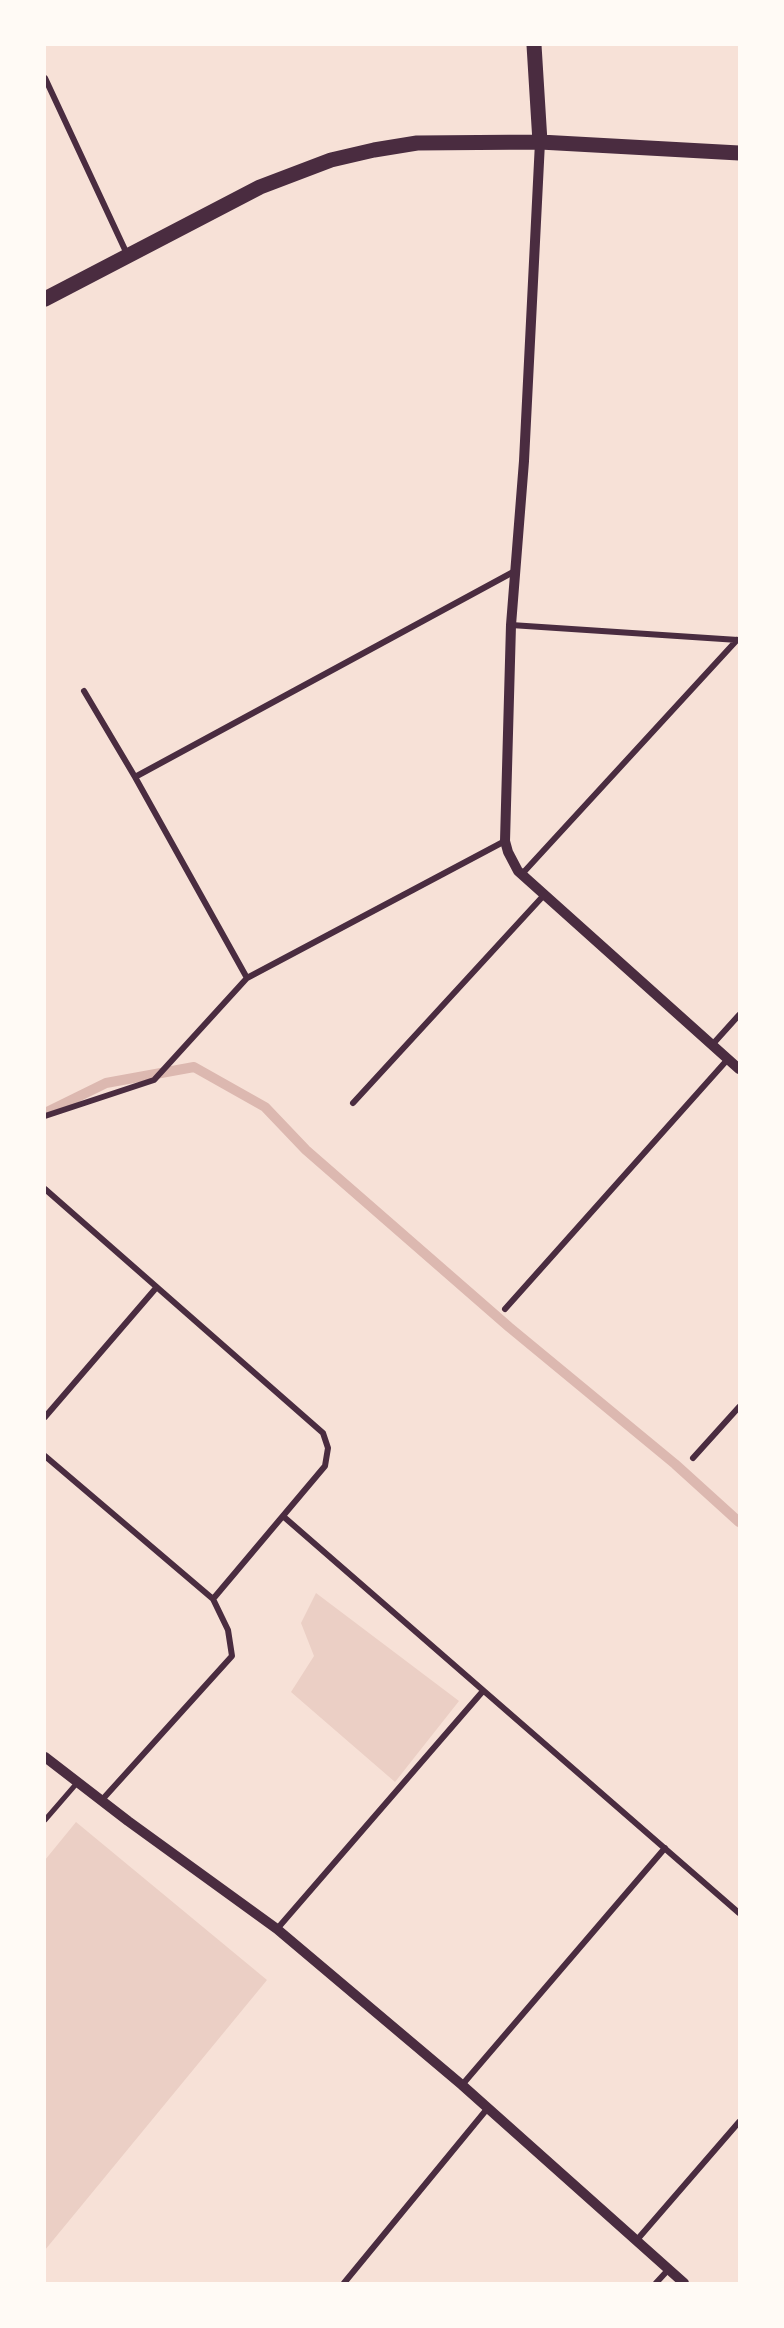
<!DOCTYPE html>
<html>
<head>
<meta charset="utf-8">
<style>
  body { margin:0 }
  #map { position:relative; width:784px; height:2328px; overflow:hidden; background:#f7e1d7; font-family:Commissioner,sans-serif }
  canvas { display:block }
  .frame { position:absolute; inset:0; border:46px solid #fffaf5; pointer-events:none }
</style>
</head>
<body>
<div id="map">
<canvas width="784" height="2328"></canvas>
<div class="frame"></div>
</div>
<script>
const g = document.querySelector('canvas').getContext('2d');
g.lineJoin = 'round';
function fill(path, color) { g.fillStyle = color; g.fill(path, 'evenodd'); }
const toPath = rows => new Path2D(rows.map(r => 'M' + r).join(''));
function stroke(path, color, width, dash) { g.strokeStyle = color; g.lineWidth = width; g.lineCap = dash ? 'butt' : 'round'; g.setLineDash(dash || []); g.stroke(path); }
fill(toPath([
  [316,1593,459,1701,395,1782,291,1692,314,1656,301,1623],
  [76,1822,267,1980,45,2250,45,1860]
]), '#ebcfc5');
stroke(toPath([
  [45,1113,106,1083,194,1067,265,1107,306,1150,509,1327,675,1464,739,1522]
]), '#dcb8b0', 10);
stroke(toPath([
  [45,1820,77,1783]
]), '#4a2c40', 5);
stroke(toPath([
  [45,78,127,254],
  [511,625,738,640],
  [84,691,135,777,247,978],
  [135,777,515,571],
  [522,874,737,640],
  [712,1045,739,1015],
  [353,1103,545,894],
  [45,1116,154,1080,247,978,505,841],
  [45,1189,323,1433,328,1448,325,1466,213,1599],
  [505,1309,728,1059],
  [45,1417,156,1288],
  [45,1456,213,1599,228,1630,232,1656,101,1801],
  [693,1458,739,1407],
  [284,1517,739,1913],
  [277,1929,483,1691],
  [462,2085,665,1848],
  [636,2241,739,2122],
  [344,2283,487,2109],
  [656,2283,668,2270]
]), '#4a2c40', 6);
stroke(toPath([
  [540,142,524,461,511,625,505,841,508,852,518,871,739,1069],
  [45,1757,128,1821,277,1929,462,2085,684,2283]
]), '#4a2c40', 10);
stroke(toPath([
  [534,45,540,142],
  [45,299,260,187,331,160,374,150,417,143,540,142,739,153]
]), '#4a2c40', 15);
</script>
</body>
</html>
